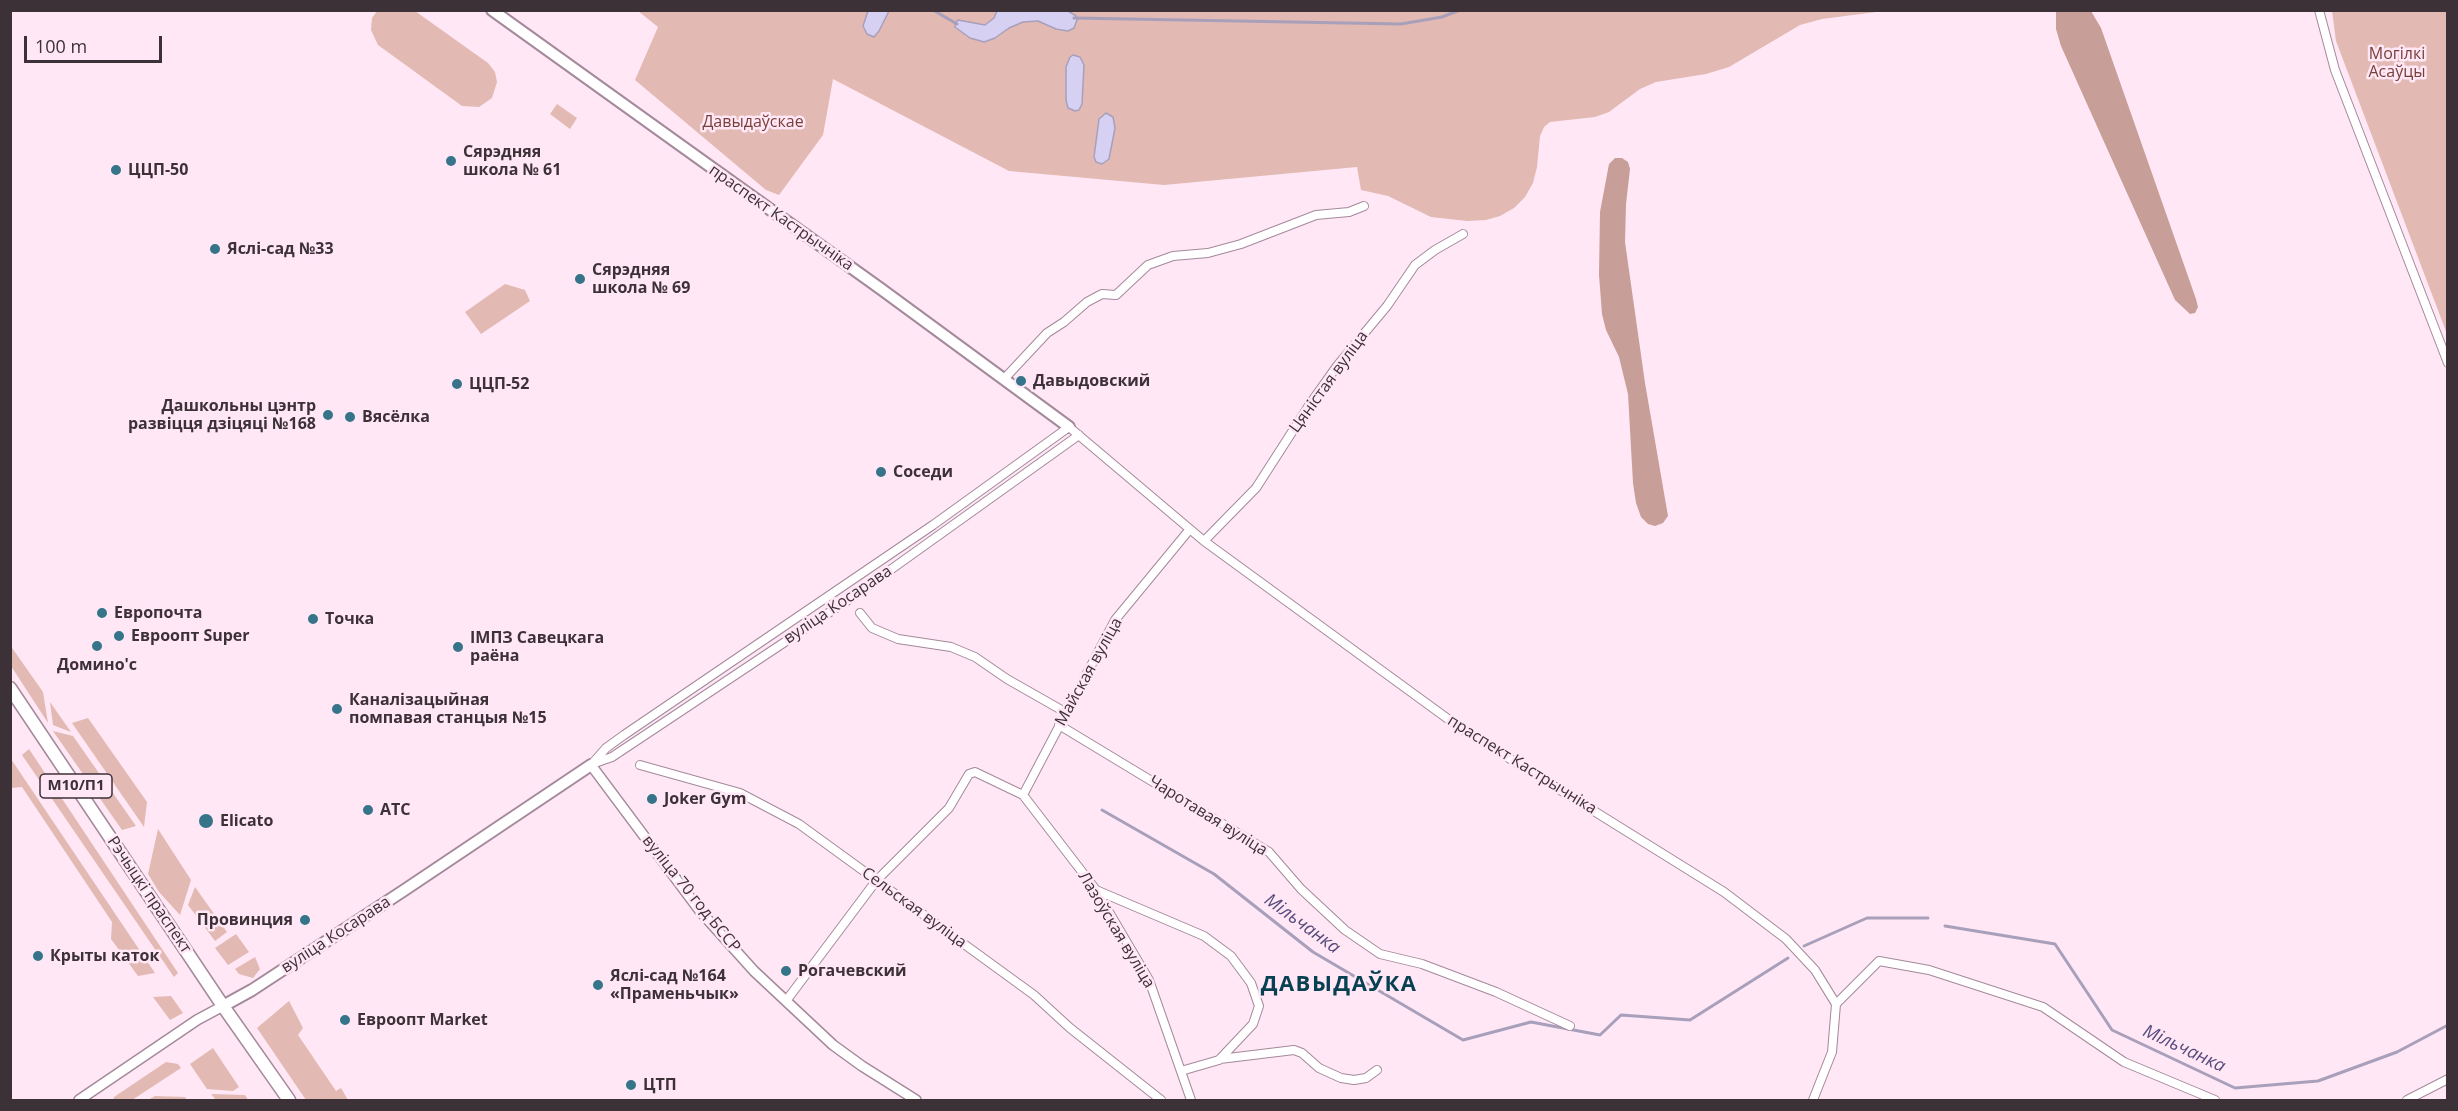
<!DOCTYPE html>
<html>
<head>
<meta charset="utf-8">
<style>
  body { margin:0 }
  #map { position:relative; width:2458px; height:1111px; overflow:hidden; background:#ffe7f6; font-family:"Open Sans",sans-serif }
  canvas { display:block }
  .frame { position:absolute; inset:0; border:12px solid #3d3138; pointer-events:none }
  .scale { position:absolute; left:24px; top:36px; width:138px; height:27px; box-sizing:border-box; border:3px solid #3d3138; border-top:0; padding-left:8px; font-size:18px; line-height:21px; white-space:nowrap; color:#3d3138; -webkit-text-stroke:4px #ffe7f6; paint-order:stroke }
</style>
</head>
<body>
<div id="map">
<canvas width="2458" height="1111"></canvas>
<div class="frame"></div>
<div class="scale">100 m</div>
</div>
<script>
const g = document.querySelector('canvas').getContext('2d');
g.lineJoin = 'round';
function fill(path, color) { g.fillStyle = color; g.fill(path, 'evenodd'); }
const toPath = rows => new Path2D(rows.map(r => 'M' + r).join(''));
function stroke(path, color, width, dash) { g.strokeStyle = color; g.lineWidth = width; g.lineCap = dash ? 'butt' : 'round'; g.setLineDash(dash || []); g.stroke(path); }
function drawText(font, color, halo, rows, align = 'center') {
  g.font = font + ' "Open Sans",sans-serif'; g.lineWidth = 5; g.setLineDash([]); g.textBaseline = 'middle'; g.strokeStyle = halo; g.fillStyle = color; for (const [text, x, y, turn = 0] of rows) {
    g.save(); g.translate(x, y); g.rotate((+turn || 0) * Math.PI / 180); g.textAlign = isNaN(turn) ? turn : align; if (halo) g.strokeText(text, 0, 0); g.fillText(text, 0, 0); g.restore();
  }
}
fill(toPath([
  [377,11,415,11,488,63,495,72,497,82,492,98,479,107,462,106,378,45,371,30,372,18],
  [638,11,1884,11,1822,19,1800,25,1729,67,1706,74,1656,82,1640,89,1609,112,1595,117,1550,122,1544,127,1540,136,1537,167,1533,183,1525,197,1514,208,1500,216,1486,220,1467,221,1431,217,1388,196,1361,190,1357,167,1164,185,1009,171,833,79,823,135,779,195,766,190,635,80,658,27],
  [2332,11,2447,11,2447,334,2336,41],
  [557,104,577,118,570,129,550,114],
  [505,284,525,290,530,301,481,334,465,312],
  [10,645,43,692,48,723,11,666],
  [50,702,71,732,53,725],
  [88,718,147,802,144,827,72,723],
  [53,731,73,736,136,826,122,830],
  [29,749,178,973,174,977,22,755],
  [10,759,11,759,155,973,138,976,111,939,112,922,22,787,11,788],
  [158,829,191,880,180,915,159,892,148,874],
  [195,887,227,932,215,941,188,905],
  [236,934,249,952,228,965,215,948],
  [255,957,260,969,253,978,239,974,235,969],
  [171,996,183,1013,170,1020,153,997],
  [289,1001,303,1028,298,1035,336,1091,341,1088,348,1100,306,1100,257,1028],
  [213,1048,239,1087,233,1091,207,1089,190,1064],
  [166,1062,178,1064,181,1068,132,1100,113,1100,114,1097],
  [211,1094,245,1095,248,1100,216,1100],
  [155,1096,185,1097,187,1100,148,1100]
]), '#e2b9b3');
fill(toPath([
  [2056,11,2091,11,2101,28,2196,299,2198,307,2195,313,2190,314,2175,300,2061,46,2056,29],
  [1615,158,1622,158,1628,162,1630,169,1626,204,1625,242,1645,383,1668,516,1663,523,1655,526,1648,524,1641,517,1636,503,1633,483,1628,394,1619,357,1606,330,1602,314,1599,275,1600,212,1609,164]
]), '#c79e98');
const water = toPath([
  [868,11,889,11,879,31,874,37,867,34,863,26,868,11],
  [997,11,1068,11,1076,16,1077,20,1074,28,1068,31,1056,29,1038,21,1023,22,1009,28,995,38,984,42,970,38,955,27,955,24,958,20,985,25,994,18,997,11],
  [1073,55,1080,57,1084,65,1082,104,1079,110,1075,111,1068,108,1066,100,1066,67,1070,57,1073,55],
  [1106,113,1113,117,1115,128,1109,159,1102,164,1096,162,1094,157,1099,119,1106,113]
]);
fill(water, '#d6d0f3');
stroke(water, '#a8a0bb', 1.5);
stroke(toPath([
  [933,10,957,24],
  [1074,18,1401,24,1442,17,1460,10],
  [1102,810,1214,874,1313,952,1463,1040,1531,1022,1600,1035,1621,1015,1690,1020,1788,958],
  [1945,926,2055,944,2112,1030,2235,1088,2318,1081,2397,1052,2448,1025],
  [1804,946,1867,918,1928,918]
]), '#a8a0bb', 3);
const minor = toPath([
  [2319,10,2335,70,2448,363],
  [1004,379,1047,333,1064,322,1087,302,1102,294,1116,295,1148,265,1173,256,1208,253,1241,244,1316,215,1349,212,1364,206],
  [1204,541,1256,488,1310,404,1337,366,1387,306,1415,265,1435,250,1463,234],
  [860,613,872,628,898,639,951,647,975,657,1007,679,1065,712],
  [1059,725,1269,852,1301,889,1345,930,1380,954,1422,964,1496,992,1570,1026],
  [592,764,612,757,851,598,1079,435],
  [591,765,606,748,624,735,933,525,1069,427,1204,541,1459,727,1724,892,1786,939,1815,970,1836,1004,1832,1052,1813,1100],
  [640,765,740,793,799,824,1034,995,1070,1028,1161,1100],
  [1023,795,1115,620,1190,529],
  [1096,890,1204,936,1231,956,1251,983,1259,1006,1253,1024,1219,1060,1181,1071],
  [786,1001,876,881,949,808,969,774,975,772,1023,795,1096,890,1149,980,1191,1100],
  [1836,1004,1879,961,1929,970,2043,1007,2124,1062,2215,1100],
  [1220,1059,1294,1050,1302,1053,1319,1068,1341,1078,1354,1080,1366,1078,1377,1070],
  [2407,1100,2448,1079]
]);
const tertiary = toPath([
  [591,765,700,911,754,971,833,1045,862,1066,916,1100],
  [79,1100,197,1020,223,1006]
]);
const secondary = toPath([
  [492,10,881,289,1069,427],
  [223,1006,252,990,403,891,591,765]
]);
const primary = toPath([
  [10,688,223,1006,289,1100]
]);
stroke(minor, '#a4899a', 10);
stroke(tertiary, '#a4899a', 12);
stroke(secondary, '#a4899a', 14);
stroke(primary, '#a4899a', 15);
stroke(minor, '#fff', 8);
stroke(tertiary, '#fff', 9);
stroke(secondary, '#fff', 10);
stroke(primary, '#fff', 12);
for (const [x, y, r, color] of [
  [451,161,6,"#357489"],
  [116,170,6,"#357489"],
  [215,249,6,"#357489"],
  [580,279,6,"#357489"],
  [1021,381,6,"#357489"],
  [457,384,6,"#357489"],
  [328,415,6,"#357489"],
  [350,417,6,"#357489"],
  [881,472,6,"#357489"],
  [102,613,6,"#357489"],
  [313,619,6,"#357489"],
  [119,636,6,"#357489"],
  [97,646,6,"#357489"],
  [458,647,6,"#357489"],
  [337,709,6,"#357489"],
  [652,799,6,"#357489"],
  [368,810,6,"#357489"],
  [206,821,8,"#357489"],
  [305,920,6,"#357489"],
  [38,956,6,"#357489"],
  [786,971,6,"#357489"],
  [598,985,6,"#357489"],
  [345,1020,6,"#357489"],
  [631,1085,6,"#357489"]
]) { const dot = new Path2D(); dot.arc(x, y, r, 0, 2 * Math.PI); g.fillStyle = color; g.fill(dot); stroke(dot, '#ffe7f6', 2); }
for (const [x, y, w] of [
  [76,786,72]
]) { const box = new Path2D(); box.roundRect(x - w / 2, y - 12, w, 24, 4.5); g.fillStyle = '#ffe7f6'; g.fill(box); stroke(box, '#3d3138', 1.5); }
drawText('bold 15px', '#3d3138', null, [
  ["М10/П1",76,786]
]);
drawText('16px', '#773f38', '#ffe7f6', [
  ["Могілкі",2397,54],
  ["Асаўцы",2397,72],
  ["Давыдаўскае",753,122]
]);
drawText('bold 16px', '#3d3138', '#ffe7f6', [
  ["Сярэдняя",463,152],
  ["школа № 61",463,170],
  ["ЦЦП-50",128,170],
  ["Яслі-сад №33",227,249],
  ["Сярэдняя",592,270],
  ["школа № 69",592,288],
  ["Давыдовский",1033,381],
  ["ЦЦП-52",469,384],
  ["Дашкольны цэнтр",316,406,"right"],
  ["развіцця дзіцяці №168",316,424,"right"],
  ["Вясёлка",362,417],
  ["Соседи",893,472],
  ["Европочта",114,613],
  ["Точка",325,619],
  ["Евроопт Super",131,636],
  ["ІМПЗ Савецкага",470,638],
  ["раёна",470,656],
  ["Домино'c",97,665,"center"],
  ["Каналізацыйная",349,700],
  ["помпавая станцыя №15",349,718],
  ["Joker Gym",664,799],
  ["АТС",380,810],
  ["Elicato",220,821],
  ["Провинция",293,920,"right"],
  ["Крыты каток",50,956],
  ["Рогачевский",798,971],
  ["Яслі-сад №164",610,976],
  ["«Праменьчык»",610,994],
  ["Евроопт Market",357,1020],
  ["ЦТП",643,1085]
], 'left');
drawText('16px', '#3d3138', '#ffe7f6', [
  ["праспект Кастрычніка",781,218,35],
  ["Цяністая вуліца",1329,382,-54],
  ["вуліца Косарава",838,605,-34],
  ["Майская вуліца",1089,672,-61],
  ["праспект Кастрычніка",1522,765,32],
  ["Чаротавая вуліца",1208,816,32],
  ["вуліца 70 год БССР",691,894,51],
  ["Рэчыцкі праспект",149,895,56],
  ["Сельская вуліца",914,908,36],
  ["Лазоўская вуліца",1116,930,59],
  ["вуліца Косарава",336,935,-33]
]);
drawText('italic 18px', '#574c7d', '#ffe7f6', [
  ["Мільчанка",1302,924,36],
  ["Мільчанка",2184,1049,25]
]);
g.letterSpacing = '1.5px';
drawText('bold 22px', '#074050', '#ffe7f6', [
  ["ДАВЫДАЎКА",1339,985]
]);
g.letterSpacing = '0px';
</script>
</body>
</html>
